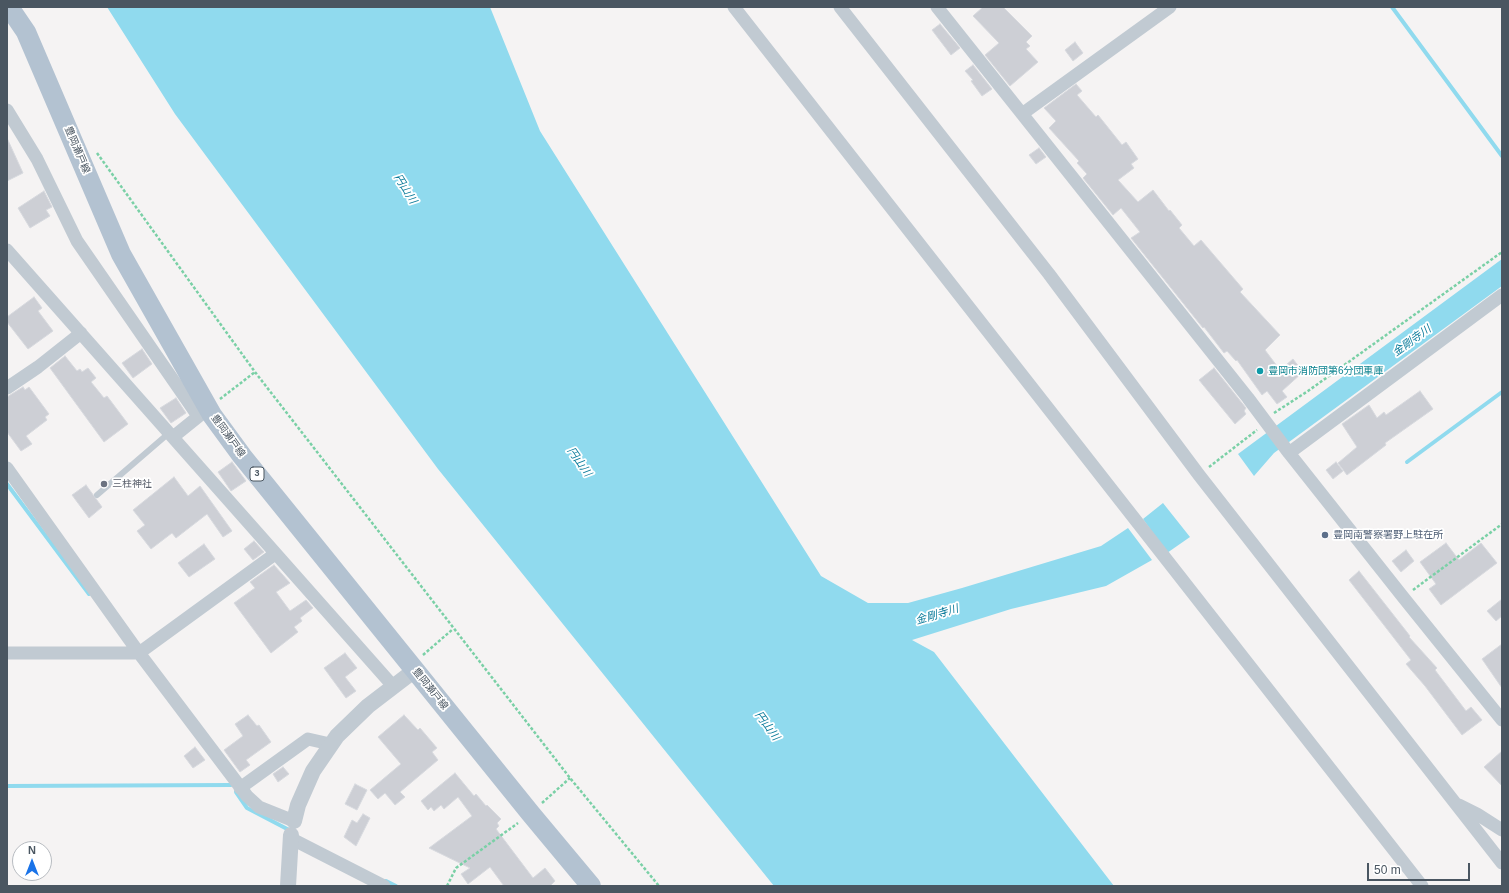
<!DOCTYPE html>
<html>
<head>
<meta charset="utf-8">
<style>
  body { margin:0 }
  #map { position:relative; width:1509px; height:893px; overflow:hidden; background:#f5f3f3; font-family:Arial,sans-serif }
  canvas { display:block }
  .frame { position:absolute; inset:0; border:8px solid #4a5661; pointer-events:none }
  .north { position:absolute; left:12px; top:841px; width:40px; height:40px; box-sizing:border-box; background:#fff; border:1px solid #b7bbc0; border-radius:50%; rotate:0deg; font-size:11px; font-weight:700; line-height:16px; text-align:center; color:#4a5661 }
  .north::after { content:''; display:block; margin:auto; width:14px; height:18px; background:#1a73e8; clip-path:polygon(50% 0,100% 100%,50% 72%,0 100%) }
  .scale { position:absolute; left:1367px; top:863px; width:103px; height:18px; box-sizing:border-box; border:2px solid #4a5661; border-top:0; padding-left:5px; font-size:12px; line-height:14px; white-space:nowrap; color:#4a5661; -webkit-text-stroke:3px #fff; paint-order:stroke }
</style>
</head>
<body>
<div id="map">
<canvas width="1509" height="893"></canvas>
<div class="frame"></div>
<div class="north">N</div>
<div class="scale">50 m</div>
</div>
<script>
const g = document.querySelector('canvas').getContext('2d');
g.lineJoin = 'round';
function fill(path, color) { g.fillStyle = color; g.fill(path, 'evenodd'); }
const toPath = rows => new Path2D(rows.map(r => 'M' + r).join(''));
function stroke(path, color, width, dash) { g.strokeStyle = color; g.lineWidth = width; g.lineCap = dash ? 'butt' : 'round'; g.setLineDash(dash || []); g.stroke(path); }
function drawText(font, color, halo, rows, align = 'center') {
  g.font = font + ' Arial,"Noto Sans JP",sans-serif'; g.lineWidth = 3.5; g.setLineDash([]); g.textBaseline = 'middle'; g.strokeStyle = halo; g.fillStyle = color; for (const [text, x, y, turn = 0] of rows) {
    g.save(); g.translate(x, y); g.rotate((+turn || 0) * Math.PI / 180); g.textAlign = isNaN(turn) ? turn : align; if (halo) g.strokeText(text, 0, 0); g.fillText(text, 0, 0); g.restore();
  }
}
fill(toPath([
  [107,7,490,7,540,131,821,576,868,603,908,603,962,588,1101,546,1128,528,1152,560,1106,586,1011,609,912,640,934,652,1114,886,774,886,438,469,175,114],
  [1502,259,1502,286,1274,453,1254,476,1238,454],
  [1163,503,1190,537,1167,553,1143,519]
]), '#90daee');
stroke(toPath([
  [1392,7,1502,156],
  [1407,462,1502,392],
  [7,484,89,594],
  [7,786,231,785],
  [236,792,247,808,291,831],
  [386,881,396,886]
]), '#90daee', 4);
const building = toPath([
  [983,7,1003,7,1032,36,1026,42,1030,46,1026,49,1038,62,1010,86,985,55,999,43,973,16,983,7],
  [940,24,960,48,951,55,932,30,940,24],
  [1075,42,1083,53,1073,61,1065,50,1075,42],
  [973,65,992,89,982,96,971,81,973,80,965,71,973,65],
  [1076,84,1082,91,1077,95,1096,117,1098,115,1122,145,1126,142,1138,159,1131,164,1134,168,1118,180,1138,202,1153,190,1169,211,1170,210,1182,225,1179,228,1194,246,1201,240,1243,289,1240,292,1280,335,1265,350,1280,370,1293,359,1303,372,1282,391,1287,397,1277,404,1267,391,1262,395,1237,360,1236,361,1227,351,1224,353,1204,327,1203,328,1131,238,1140,232,1121,208,1113,215,1083,178,1087,174,1077,163,1079,161,1049,128,1056,121,1044,108,1076,84],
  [7,138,23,173,7,181,7,138],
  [1039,148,1046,157,1036,164,1029,155,1039,148],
  [44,191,52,207,46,210,50,216,30,228,18,208,44,191],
  [34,297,42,308,38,311,53,331,28,349,7,322,7,317,34,297],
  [142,349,152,364,133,378,122,363,142,349],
  [65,356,77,371,80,369,82,372,88,368,96,378,91,382,104,398,107,396,128,424,104,442,50,368,65,356],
  [1214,368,1246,408,1244,411,1246,414,1235,424,1199,380,1214,368],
  [23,387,25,390,29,387,49,414,45,417,47,420,26,436,32,444,21,451,7,432,7,397,23,387],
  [1420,391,1433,409,1385,443,1386,445,1347,475,1338,463,1357,447,1342,424,1369,405,1377,418,1384,412,1386,415,1420,391],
  [176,398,186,413,171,423,160,408,176,398],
  [232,462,246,481,231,491,218,472,232,462],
  [1336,462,1343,471,1333,479,1326,470,1336,462],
  [174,477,188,496,200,486,232,531,223,537,207,514,176,538,172,533,151,549,137,531,145,525,133,510,174,477],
  [86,485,102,507,89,518,72,495,86,485],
  [254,541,264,552,253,560,244,549,254,541],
  [1446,543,1459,560,1481,543,1497,563,1441,605,1429,589,1436,584,1420,562,1446,543],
  [204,544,215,559,189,577,178,563,204,544],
  [1406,550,1414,561,1401,572,1392,561,1406,550],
  [274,565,290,583,276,592,290,611,306,600,313,608,300,618,302,621,294,627,298,632,271,653,234,603,255,588,250,582,274,565],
  [1359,571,1410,636,1409,637,1437,668,1435,670,1466,711,1471,707,1482,720,1462,735,1425,686,1406,664,1411,660,1349,580,1359,571],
  [1502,599,1502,616,1496,621,1487,611,1502,599],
  [1502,644,1502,688,1482,659,1502,644],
  [345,653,357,668,345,677,356,691,346,698,324,668,345,653],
  [248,715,257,726,259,725,271,742,246,760,250,765,240,772,224,750,243,736,235,724,248,715],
  [404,715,418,730,420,728,437,748,432,752,438,760,400,792,405,797,395,805,385,793,378,799,370,790,401,764,378,737,404,715],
  [195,747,205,760,193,768,184,756,195,747],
  [1502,751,1502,786,1484,767,1502,751],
  [283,767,289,774,278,782,273,774,283,767],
  [455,773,474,796,476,794,486,806,487,805,501,819,497,823,499,826,496,829,533,878,545,868,555,881,550,886,504,886,490,867,468,884,461,874,470,868,429,848,472,816,458,797,444,809,441,805,434,811,431,807,428,810,421,801,455,773],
  [355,784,367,790,357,810,345,804,355,784],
  [363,814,370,818,356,846,344,837,352,820,357,823,363,814]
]);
fill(building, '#cdcfd5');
stroke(building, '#d7d9de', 1);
stroke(toPath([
  [97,153,255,372,570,778,659,886],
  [220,399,255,372],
  [1274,413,1308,391,1502,252],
  [1209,467,1257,430],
  [1413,590,1502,524],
  [423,655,453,629],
  [542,803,570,778],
  [447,886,456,868,518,823]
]), '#7ad0a6', 2.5, [3, 2]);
stroke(toPath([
  [97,495,169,433]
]), '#c1cad2', 6);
stroke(toPath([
  [734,7,1422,886],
  [840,7,1049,274,1199,475,1502,863],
  [937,7,1248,398,1289,453,1403,597,1502,720],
  [7,110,37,159,77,241,198,416],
  [1022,114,1170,7],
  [7,250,393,686],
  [7,388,38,367,81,333],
  [173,437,204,412],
  [1289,453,1502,295],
  [7,468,139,653,247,796,259,807,294,821],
  [7,653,139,653,275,554],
  [240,788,308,739,330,744],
  [1459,805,1477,814,1502,830],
  [290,838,384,886]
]), '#c1cad2', 13);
stroke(toPath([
  [294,821,298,805,313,771,337,736,368,706,415,670],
  [288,886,291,835]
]), '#c1cad2', 16);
stroke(toPath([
  [9,7,26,32,121,254,212,415,242,456,531,814,591,886]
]), '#b3c2d1', 20);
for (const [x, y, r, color] of [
  [1260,371,4,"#0f9aa8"],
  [104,484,4,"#6b7280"],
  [1325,535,4,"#5c6f8a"]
]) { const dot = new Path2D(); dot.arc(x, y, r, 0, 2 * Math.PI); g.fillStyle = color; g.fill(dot); stroke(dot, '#fff', 1.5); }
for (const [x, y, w] of [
  [257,474,14]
]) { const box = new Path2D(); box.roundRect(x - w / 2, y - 7, w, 14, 3); g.fillStyle = '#fff'; g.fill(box); stroke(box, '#4a5661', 1); }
drawText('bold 9px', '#4a5661', null, [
  ["3",257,474]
]);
drawText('10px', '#4a5661', '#fff', [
  ["豊岡瀬戸線",77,150,67],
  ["豊岡瀬戸線",228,436,54],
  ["豊岡瀬戸線",430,689,51]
]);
drawText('10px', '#0d838f', '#fff', [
  ["豊岡市消防団第6分団車庫",1268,371]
], 'left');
drawText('10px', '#5b616d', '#fff', [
  ["三柱神社",112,484]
], 'left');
drawText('10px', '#4e5e75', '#fff', [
  ["豊岡南警察署野上駐在所",1333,535]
], 'left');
drawText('italic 11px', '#0c7c9b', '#fff', [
  ["円山川",405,189,58],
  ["金剛寺川",1412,341,-36],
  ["円山川",579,462,55],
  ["金剛寺川",937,615,-17],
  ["円山川",767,726,54]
]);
</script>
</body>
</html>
